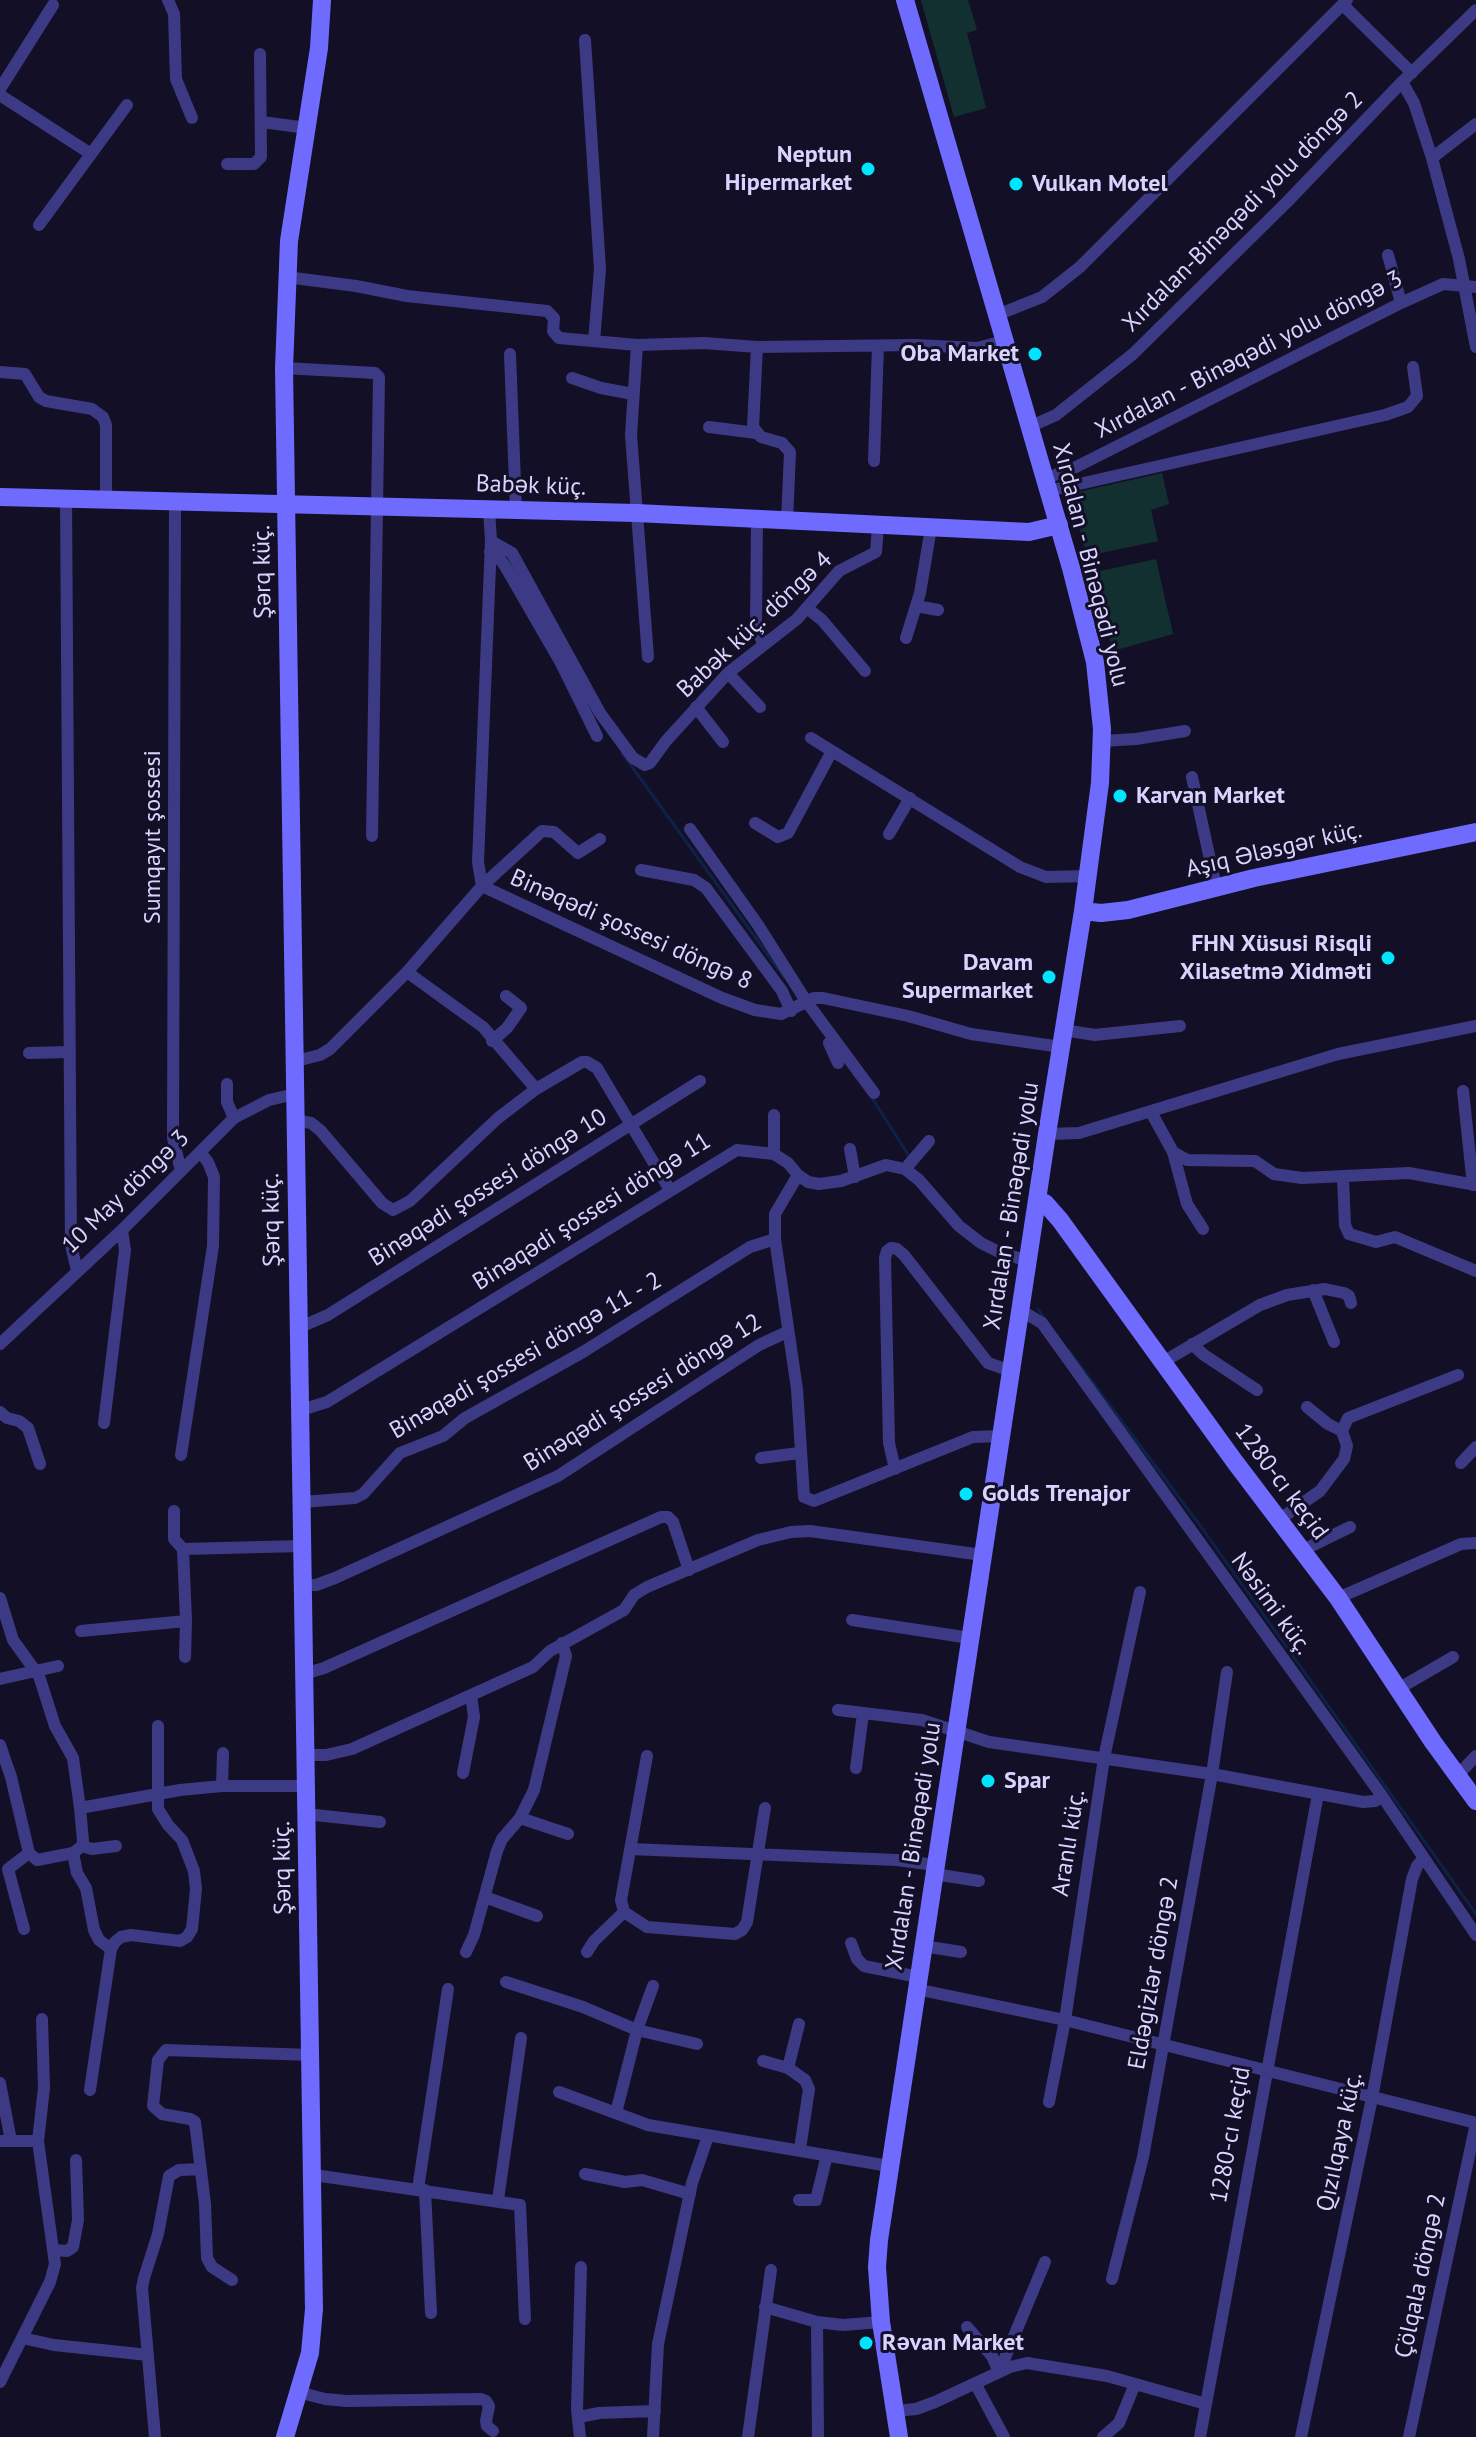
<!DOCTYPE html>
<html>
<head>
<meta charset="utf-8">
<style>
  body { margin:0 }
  canvas { display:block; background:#130f26 }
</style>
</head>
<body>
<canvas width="1476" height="2437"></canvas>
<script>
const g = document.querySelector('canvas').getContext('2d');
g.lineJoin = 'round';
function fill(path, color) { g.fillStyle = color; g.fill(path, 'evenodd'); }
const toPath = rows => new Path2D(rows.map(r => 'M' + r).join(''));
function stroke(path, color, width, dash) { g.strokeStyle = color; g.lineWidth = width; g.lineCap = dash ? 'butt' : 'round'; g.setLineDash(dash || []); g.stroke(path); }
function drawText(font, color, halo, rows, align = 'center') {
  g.font = font + ' "PT Sans",sans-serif'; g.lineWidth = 6; g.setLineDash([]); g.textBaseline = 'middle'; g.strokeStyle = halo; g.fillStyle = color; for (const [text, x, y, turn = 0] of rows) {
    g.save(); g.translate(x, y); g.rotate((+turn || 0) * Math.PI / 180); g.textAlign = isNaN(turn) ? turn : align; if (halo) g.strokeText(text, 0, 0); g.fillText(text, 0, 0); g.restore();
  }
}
fill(toPath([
  [921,0,968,0,977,30,967,33,986,108,954,117],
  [1162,473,1169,504,1151,510,1158,541,1087,556,1069,494],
  [1156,559,1173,634,1113,651,1091,573]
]), '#12302f');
stroke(toPath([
  [507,556,519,578],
  [622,753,784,977],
  [872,1098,909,1156],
  [1038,1309,1045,1319],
  [1069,1351,1202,1528,1476,1914]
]), '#0c2248', 3);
stroke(toPath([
  [168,0,174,14,176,79,192,118],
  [1343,5,1412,73],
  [585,40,600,269,594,341],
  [1402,82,1414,103,1432,158,1459,259,1476,347],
  [0,89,53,5],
  [0,95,91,154],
  [262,122,307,128],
  [1432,158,1476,124],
  [227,164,254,164,261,157,260,54],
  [39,225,127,105],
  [1388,255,1401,303],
  [286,277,356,286,407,296,547,311,554,318,553,331,559,338,637,345,704,343,757,347,915,345,977,348,1004,341],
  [997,315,1042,297,1080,267,1347,0],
  [637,345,631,435,648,657],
  [757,347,753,427,761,437,782,443,790,452,787,521],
  [510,354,516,509],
  [284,368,375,373,379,377,372,836],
  [0,372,25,374,39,397,46,401,92,409,103,417,106,425,106,500],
  [572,378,601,388,633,394],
  [709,427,756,433],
  [1029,427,1056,415,1133,354,1287,202,1402,82,1476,10],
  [874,461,878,346],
  [1044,479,1076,467,1401,303,1443,284,1476,287],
  [1048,491,1385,415,1408,407,1417,396,1413,367],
  [66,498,71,1245,77,1271],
  [175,502,173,1138,181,1171],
  [489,509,491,541,478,862,482,886,542,831,554,832,578,853,600,839],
  [757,520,756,624,763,644],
  [491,541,512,553,600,713,633,758,645,765,650,763,666,741,728,673,797,619,839,571,876,552,878,526],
  [490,552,499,558,505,566,561,663,597,736],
  [916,606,938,610],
  [808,609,822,620,865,671],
  [906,638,920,593,931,528],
  [728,673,760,707],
  [696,707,723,742],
  [811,738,832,751],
  [1102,741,1136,739,1185,731],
  [1192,777,1216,887],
  [755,823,778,837,788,833,832,751,1020,867,1046,877,1088,876],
  [690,829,758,925,806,1001,874,1093],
  [889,834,910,798],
  [641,870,694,880,706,888,782,991,791,1011],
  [407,972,483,1027,536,1089],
  [1063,1030,1095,1035,1180,1026],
  [492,1041,507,1028,521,1008,506,996],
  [829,1043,838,1063],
  [29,1053,70,1052],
  [296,1061,320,1055,330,1049,407,972,482,886,722,998,755,1010,781,1014,814,998,823,998,908,1016,971,1034,1061,1047],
  [227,1084,227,1102,234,1118],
  [1463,1091,1473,1185],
  [1151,1112,1173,1152,1187,1160,1255,1161,1274,1174,1302,1178,1409,1173,1476,1185],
  [774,1115,774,1154],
  [295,1120,311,1123,320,1130,382,1203,393,1210,410,1201,498,1118,536,1089,582,1062,587,1062,597,1068,670,1190],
  [1047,1134,1079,1133,1338,1054,1476,1026],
  [850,1149,855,1177],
  [1173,1152,1187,1204,1203,1229],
  [905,1169,929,1141],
  [798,1175,775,1214,775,1239,797,1389,804,1497,814,1501,973,1437,1001,1436],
  [1343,1178,1345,1225,1349,1234,1376,1242,1395,1237,1476,1271],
  [1313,1290,1334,1342],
  [1020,1310,1042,1323,1382,1796,1476,1935],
  [298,1328,328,1315,700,1081],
  [0,1344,122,1230,234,1118,269,1100,295,1094],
  [1192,1344,1204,1355,1257,1390],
  [1163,1362,1260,1305,1287,1295,1325,1289,1344,1293,1349,1296,1351,1303],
  [1307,1407,1328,1424,1342,1431],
  [301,1410,327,1402,737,1150,774,1154,788,1163,798,1175,808,1182,819,1184,841,1181,886,1165,905,1169,919,1180,959,1226,981,1243,999,1252,1028,1261],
  [0,1412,7,1418,19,1421,28,1428,40,1464],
  [104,1423,125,1250,122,1230],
  [181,1455,213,1246,214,1177,208,1162,200,1152],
  [761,1458,799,1453],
  [1461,1463,1476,1447],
  [895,1469,889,1443,885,1258,887,1251,891,1248,897,1249,904,1255,988,1363,1011,1371],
  [302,1502,355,1498,363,1494,400,1453,443,1436,465,1418,583,1352,750,1247,775,1239],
  [174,1511,174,1539,183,1549],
  [1280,1519,1320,1491,1344,1459,1347,1446,1342,1431,1348,1418,1458,1375],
  [1303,1550,1350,1527],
  [302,1585,316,1585,335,1578,558,1476,759,1345,787,1332],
  [0,1598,13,1640,39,1676,55,1726,73,1758,80,1808,180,1790,222,1786,305,1786],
  [1338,1598,1461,1544,1476,1543],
  [852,1620,970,1638],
  [81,1631,186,1621,183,1549,302,1546],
  [185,1657,186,1621],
  [304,1674,324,1668,661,1517,668,1517,673,1522,689,1570],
  [0,1679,58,1666],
  [1398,1689,1453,1657],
  [838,1710,922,1720,989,1742,1212,1774,1363,1802,1375,1801,1382,1796],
  [0,1745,11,1777,29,1853,37,1860,73,1853,77,1873,86,1888,94,1930,99,1940,111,1949],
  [304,1755,326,1755,352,1749,533,1667,550,1651,624,1610,634,1595,647,1587,758,1540,791,1532,810,1531,982,1555],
  [647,1756,621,1900,624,1912,647,1927,735,1934,742,1930,747,1922,765,1808],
  [856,1768,863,1713],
  [463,1773,474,1717,471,1695],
  [1457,1776,1476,1756],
  [222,1786,223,1753],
  [306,1814,380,1822],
  [520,1818,568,1834],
  [82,1846,92,1849,116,1846],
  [630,1849,897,1860,935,1865],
  [73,1853,82,1846,83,1841,80,1808],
  [934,1874,979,1881],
  [485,1897,537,1916],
  [24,1929,8,1869,29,1853],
  [851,1943,857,1959,864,1966,918,1977],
  [923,1946,961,1952],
  [466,1952,474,1935,497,1851,502,1839,520,1818,534,1790,566,1656,562,1643],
  [587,1952,594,1941,624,1912],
  [506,1982,583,2007,637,2030,697,2044],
  [916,1989,1065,2020,1476,2123],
  [799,2024,788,2068,805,2080,809,2089,800,2149],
  [763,2061,788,2068],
  [0,2083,11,2141],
  [90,2090,111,1949,115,1942,121,1937,131,1935,180,1941,187,1937,192,1929,196,1889,194,1871,182,1840,168,1825,158,1809,158,1726],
  [559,2092,648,2125,889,2166],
  [1049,2102,1065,2020,1104,1758,1140,1592],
  [616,2113,637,2030,653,1986],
  [0,2141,38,2141,55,2264,50,2282,0,2382],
  [38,2141,44,2088,42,2019],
  [585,2174,625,2182,642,2180,690,2194],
  [314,2175,520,2205,525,2319],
  [418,2189,448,1989],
  [425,2190,431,2313],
  [498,2200,521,2038],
  [799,2200,816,2200,827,2155],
  [54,2250,67,2251,73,2247,78,2220,76,2160],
  [1112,2279,1143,2157,1212,1774,1227,1672],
  [232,2280,212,2267,207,2258,205,2204,195,2122,190,2119,162,2114,153,2106,158,2060,166,2050,311,2055],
  [765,2307,817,2322,843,2325,881,2322],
  [817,2322,818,2437],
  [967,2327,992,2356,999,2372,1045,2262],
  [22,2338,54,2345,148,2355],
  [975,2383,1004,2437],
  [298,2392,325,2399,347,2401,481,2399,486,2401,489,2406,486,2421,487,2426,493,2431],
  [896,2411,916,2409,935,2402,1010,2367,1027,2363,1107,2376,1206,2404],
  [579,2417,599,2413,655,2411],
  [155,2437,142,2288,144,2278,158,2234,169,2176,179,2170,201,2169],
  [580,2437,577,2409,581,2267],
  [653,2437,658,2344,692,2183,708,2136],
  [748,2437,771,2270],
  [1103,2437,1119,2423,1135,2384],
  [1200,2437,1318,1794],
  [1301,2437,1372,2098,1412,1879,1417,1866,1424,1858],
  [1409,2437,1476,2123]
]), '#3d3a85', 12);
stroke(toPath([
  [0,497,636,513,1029,532,1059,525],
  [1083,911,1101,913,1128,910,1254,878,1476,832],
  [1038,1200,1045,1203,1060,1220,1235,1462,1338,1598,1433,1742,1476,1801],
  [285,2437,310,2353,314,2309,284,368,289,241,319,48,322,0],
  [899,2437,881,2322,877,2267,879,2240,1047,1134,1083,911,1100,783,1102,729,1095,662,1071,568,905,0]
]), '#6f6bff', 18);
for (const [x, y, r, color] of [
  [868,169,8,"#00e5ff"],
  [1016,184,8,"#00e5ff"],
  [1035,354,8,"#00e5ff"],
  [1120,796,8,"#00e5ff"],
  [1388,958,8,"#00e5ff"],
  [1049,977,8,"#00e5ff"],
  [966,1494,8,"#00e5ff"],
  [988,1781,8,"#00e5ff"],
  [866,2343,8,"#00e5ff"]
]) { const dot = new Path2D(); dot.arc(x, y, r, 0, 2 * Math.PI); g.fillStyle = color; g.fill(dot); stroke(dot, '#130f26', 3); }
drawText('bold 24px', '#d9d4ff', '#130f26', [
  ["Neptun",852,155,"right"],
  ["Hipermarket",852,183,"right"],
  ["Vulkan Motel",1032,184],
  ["Oba Market",1019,354,"right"],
  ["Karvan Market",1136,796],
  ["FHN Xüsusi Risqli",1372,944,"right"],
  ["Xilasetmə Xidməti",1372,972,"right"],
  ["Davam",1033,963,"right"],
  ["Supermarket",1033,991,"right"],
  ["Golds Trenajor",982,1494],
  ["Spar",1004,1781],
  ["Rəvan Market",882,2343]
], 'left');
drawText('24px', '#d9d4ff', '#130f26', [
  ["Xırdalan-Binəqədi yolu döngə 2",1243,212,-45],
  ["Xırdalan - Binəqədi yolu döngə 3",1249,355,-27],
  ["Babək küç.",531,486,2],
  ["Xırdalan - Binəqədi yolu",1090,565,76],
  ["Şərq küç.",263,572,-91],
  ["Babək küç. döngə 4",755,625,-43],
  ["Sumqayıt şossesi",153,837,-90],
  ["Aşıq Ələsgər küç.",1274,850,-13],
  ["Binəqədi şossesi döngə 8",631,930,24],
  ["Binəqədi şossesi döngə 10",488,1188,-32],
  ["10 May döngə 3",126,1192,-44],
  ["Xırdalan - Binəqədi yolu",1012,1206,-81],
  ["Binəqədi şossesi döngə 11",592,1212,-32],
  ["Şərq küç.",272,1220,-91],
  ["Binəqədi şossesi döngə 11 - 2",526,1356,-30],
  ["Binəqədi şossesi döngə 12",643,1393,-32],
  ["1280-cı keçid",1281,1482,53],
  ["Nəsimi küç.",1271,1604,54],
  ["Aranlı küç.",1069,1843,-81],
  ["Xırdalan - Binəqədi yolu",914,1846,-81],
  ["Şərq küç.",283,1868,-91],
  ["Eldəgizlər döngə 2",1154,1973,-80],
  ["1280-cı keçid",1231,2135,-80],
  ["Qızılqaya küç.",1340,2142,-78],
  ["Çölqala döngə 2",1421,2276,-78]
]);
</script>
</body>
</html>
